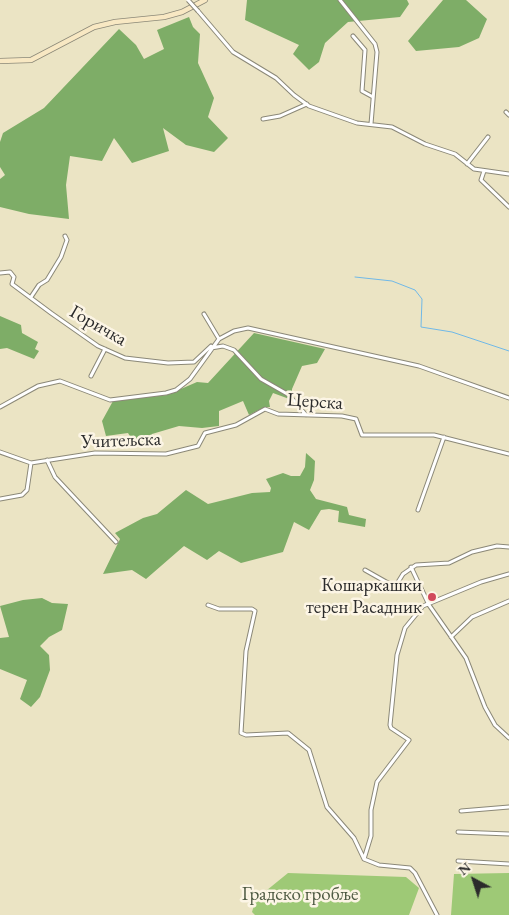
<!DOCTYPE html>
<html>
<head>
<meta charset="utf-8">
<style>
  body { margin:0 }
  #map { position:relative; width:509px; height:915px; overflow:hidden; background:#ebe4c4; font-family:"EB Garamond",serif }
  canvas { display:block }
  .north { position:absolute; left:449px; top:855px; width:50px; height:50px; -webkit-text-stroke:4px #fcf5e5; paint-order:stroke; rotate:320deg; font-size:14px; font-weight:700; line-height:20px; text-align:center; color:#2b2b2b }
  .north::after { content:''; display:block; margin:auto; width:18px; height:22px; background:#2b2b2b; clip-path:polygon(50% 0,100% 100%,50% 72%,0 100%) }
</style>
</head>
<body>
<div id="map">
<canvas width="509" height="915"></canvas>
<div class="north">N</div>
</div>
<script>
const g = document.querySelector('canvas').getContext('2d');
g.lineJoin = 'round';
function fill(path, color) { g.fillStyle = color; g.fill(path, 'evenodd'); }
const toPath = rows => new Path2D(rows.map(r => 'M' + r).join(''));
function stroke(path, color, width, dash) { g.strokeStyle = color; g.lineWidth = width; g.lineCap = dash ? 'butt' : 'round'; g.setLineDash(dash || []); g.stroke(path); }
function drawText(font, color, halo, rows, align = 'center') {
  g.font = font + ' "EB Garamond",serif'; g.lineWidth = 5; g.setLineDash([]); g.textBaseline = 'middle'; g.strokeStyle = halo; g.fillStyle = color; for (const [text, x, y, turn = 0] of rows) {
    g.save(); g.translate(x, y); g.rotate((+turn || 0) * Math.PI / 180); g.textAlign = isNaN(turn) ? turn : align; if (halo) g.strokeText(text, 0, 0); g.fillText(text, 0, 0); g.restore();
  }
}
fill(toPath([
  [288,873,406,877,419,888,409,915,255,915,252,912,256,899],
  [509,873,509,915,451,915,454,874]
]), '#9ec976');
fill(toPath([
  [247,0,407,0,409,4,400,17,348,22,325,43,319,62,309,70,293,54,299,45,245,20],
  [443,0,466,0,487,19,479,38,459,47,416,51,408,41],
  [189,17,193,27,200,34,198,63,214,98,208,117,228,138,214,152,186,145,163,128,169,151,132,163,114,138,102,161,70,156,66,185,69,219,29,214,0,207,0,179,5,175,0,167,0,142,3,133,44,108,119,29,136,45,144,59,164,49,157,30],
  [0,316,21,325,22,333,38,342,35,349,39,351,34,359,7,348,0,349],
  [254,333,325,349,317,363,302,366,292,389,292,400,273,393,269,401,270,407,265,407,249,415,243,401,219,411,219,426,202,428,179,426,152,434,150,447,136,446,128,433,106,436,102,421,113,401,167,395,197,382,208,383],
  [306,453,315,461,314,480,310,490,316,499,347,507,349,515,366,519,365,527,338,522,339,511,329,509,321,510,309,530,294,522,283,552,241,563,219,551,207,560,184,546,146,579,132,570,103,574,120,539,115,533,143,518,157,514,186,490,208,504,252,493,270,492,271,488,266,479,283,473,291,476,300,476,305,467],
  [42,598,52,603,68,604,62,630,49,637,40,646,49,655,50,670,40,697,31,707,20,699,27,680,0,669,0,638,9,637,0,606,23,600]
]), '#7ead67');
stroke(toPath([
  [355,277,392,281,415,290,422,299,421,327,452,332,509,351]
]), '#70b8e7', 1);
const minor = toPath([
  [340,0,375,44,377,52,371,124],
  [198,11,233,52,276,78,294,95,309,106,357,123,392,127,425,144,455,154,474,169,509,174],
  [353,36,365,50,362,91,373,97],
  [506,112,509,115],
  [263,119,280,116,307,104],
  [467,164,488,137],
  [484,171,481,180,509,207],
  [0,273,10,272,14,277,12,284,51,313,98,346,125,358,168,363,194,362,211,346],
  [31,297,39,285,47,280,61,257,67,240,65,236],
  [204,314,219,339],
  [211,348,223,346,234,350,261,379,289,395,306,415],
  [91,376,105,349],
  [0,407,38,386,60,381,110,400,166,393,176,390,190,379,219,339,234,331,248,328,419,366,509,398],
  [0,452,31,463,95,453,166,454,198,446,205,433,236,425,265,409,278,414,342,416,356,419,362,435,434,435,509,454],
  [47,460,55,477,116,542],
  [0,499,22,495,27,490,31,463],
  [418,510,444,437],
  [411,567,429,605,466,658,485,707,495,725,509,738],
  [365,570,395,587,403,574,416,565,449,563,472,552,497,546,509,547],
  [208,605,219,609,252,609,255,611,246,651,241,733,246,735,288,733,309,750,327,807,354,838,364,859,379,865,410,868,415,873,437,915],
  [451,637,472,617,509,601],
  [461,811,509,807],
  [458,832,509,834],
  [364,859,371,836,371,810,377,782,409,740,391,728,390,725,397,655,405,628,423,606,481,582,509,574],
  [458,861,509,864]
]);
const secondary = toPath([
  [0,61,31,60,94,27,115,22,164,17,182,12,205,0]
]);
stroke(minor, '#8b8878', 5);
stroke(secondary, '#8b8878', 6);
stroke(minor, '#fff', 3);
stroke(secondary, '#f8e8c3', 4.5);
const minorBridge = toPath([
  [188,0,198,11]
]);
stroke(minorBridge, '#8b8878', 5, []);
stroke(minorBridge, '#fff', 3);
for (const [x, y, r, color] of [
  [432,597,5,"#d1495b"]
]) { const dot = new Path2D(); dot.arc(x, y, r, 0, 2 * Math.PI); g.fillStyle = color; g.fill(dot); stroke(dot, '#fcf5e5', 2); }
drawText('19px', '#2b2b2b', '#fcf5e5', [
  ["Горичка",98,326,30],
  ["Церска",315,402,4],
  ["Учитељска",121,441,-2]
]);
drawText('19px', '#2b2b2b', '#fcf5e5', [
  ["Кошаркашки",422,586],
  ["терен Расадник",422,608]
], 'right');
drawText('19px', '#4e5a42', '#fcf5e5', [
  ["Градско гробље",300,895]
]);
</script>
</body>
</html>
